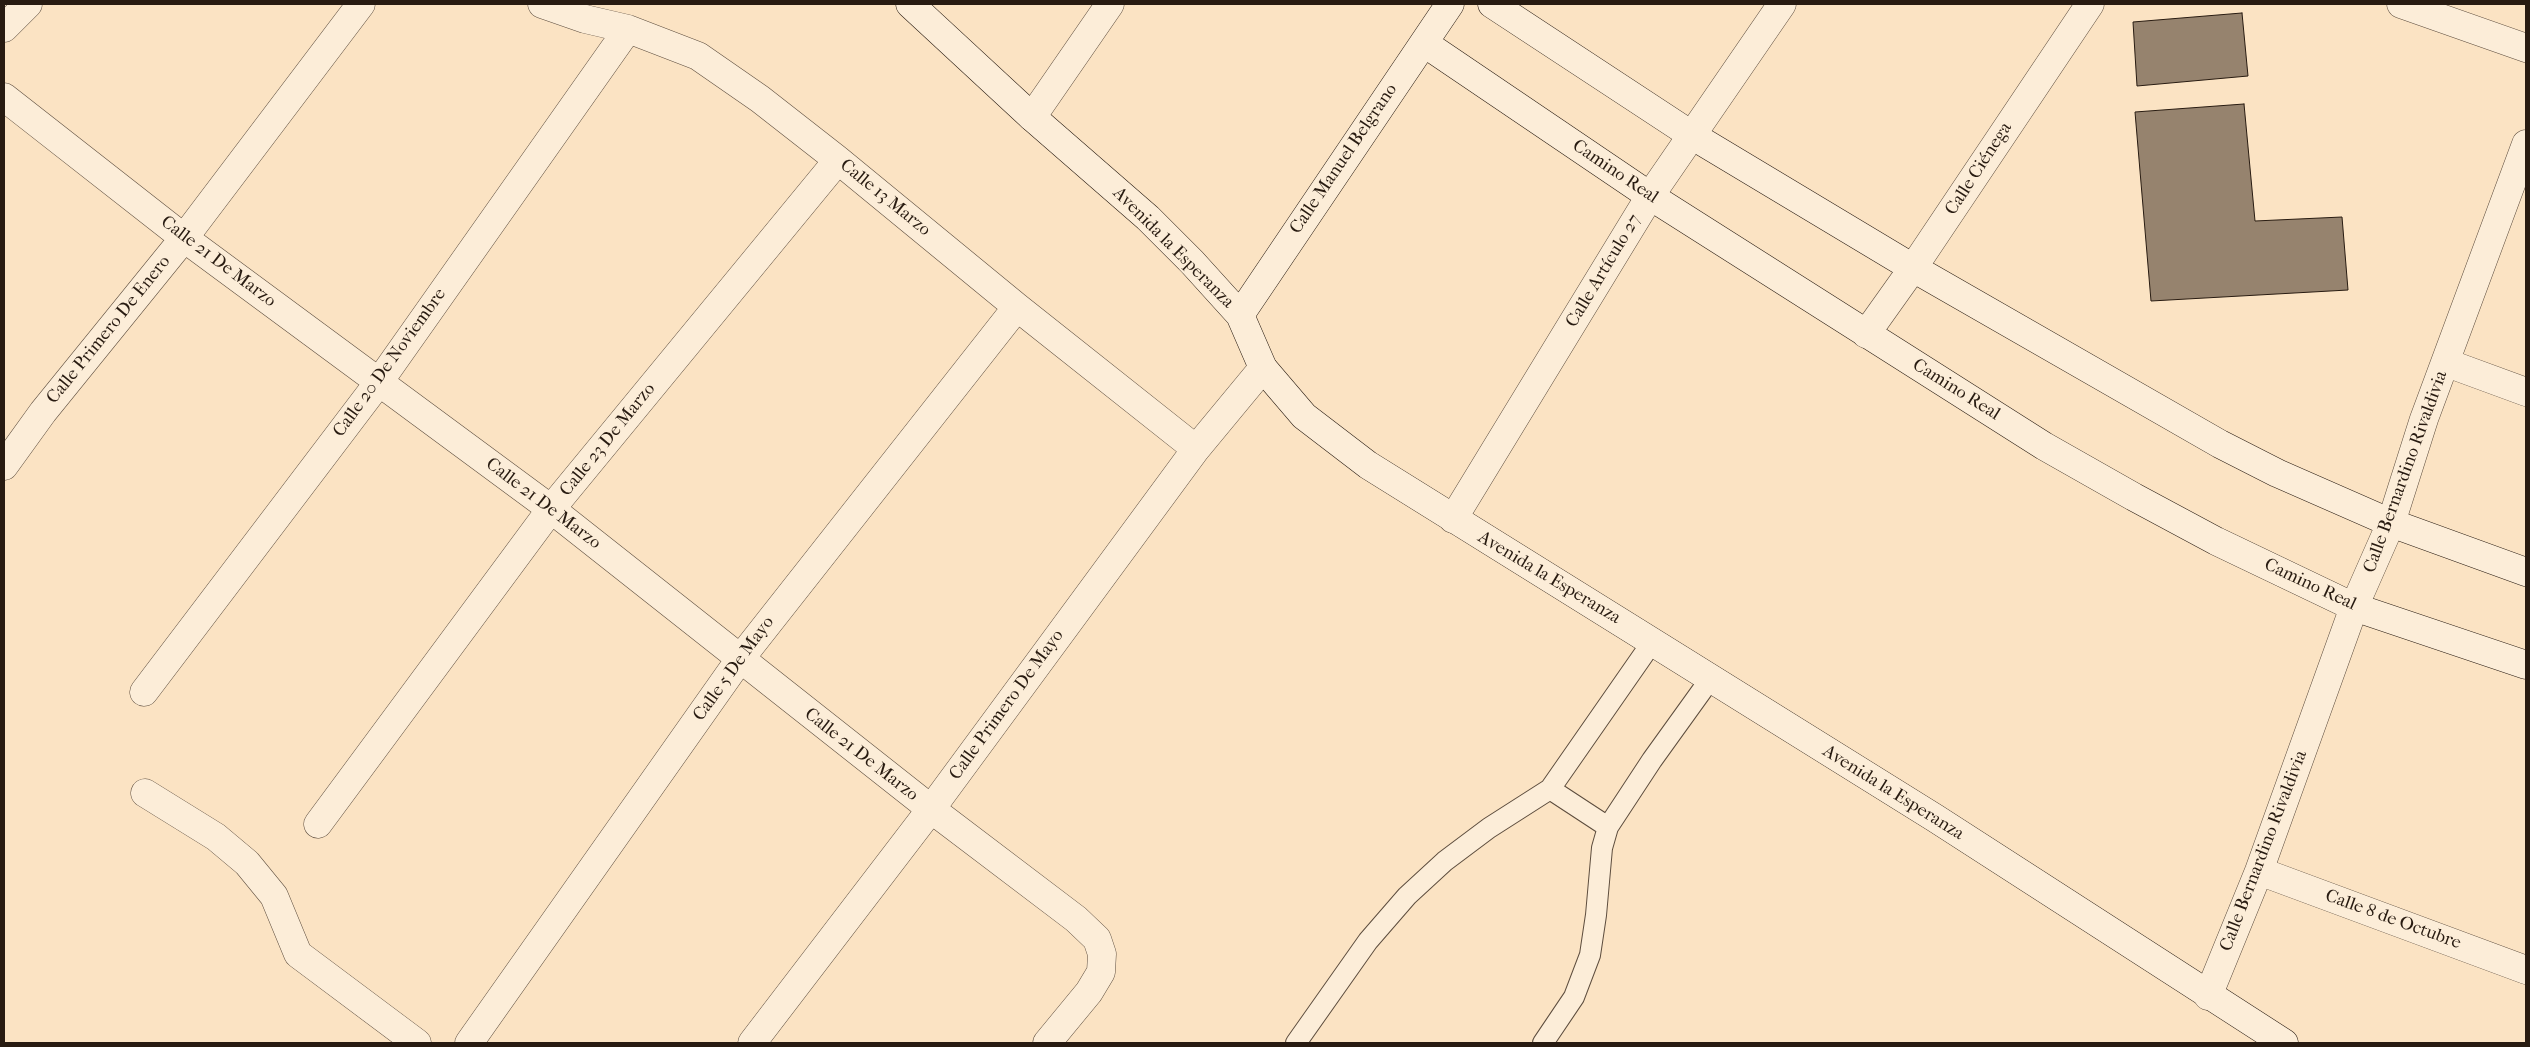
<!DOCTYPE html>
<html>
<head>
<meta charset="utf-8">
<style>
  body { margin:0 }
  #map { position:relative; width:2530px; height:1047px; overflow:hidden; background:#fbe3c3; font-family:"IM FELL French Canon",serif }
  canvas { display:block }
  .frame { position:absolute; inset:0; border:5px solid #281b11; pointer-events:none }
</style>
</head>
<body>
<div id="map">
<canvas width="2530" height="1047"></canvas>
<div class="frame"></div>
</div>
<script>
const g = document.querySelector('canvas').getContext('2d');
g.lineJoin = 'round';
function fill(path, color) { g.fillStyle = color; g.fill(path, 'evenodd'); }
const toPath = rows => new Path2D(rows.map(r => 'M' + r).join(''));
function stroke(path, color, width, dash) { g.strokeStyle = color; g.lineWidth = width; g.lineCap = dash ? 'butt' : 'round'; g.setLineDash(dash || []); g.stroke(path); }
function drawText(font, color, halo, rows, align = 'center') {
  g.font = font + ' "IM FELL French Canon",serif'; g.lineWidth = 4; g.setLineDash([]); g.textBaseline = 'middle'; g.strokeStyle = halo; g.fillStyle = color; for (const [text, x, y, turn = 0] of rows) {
    g.save(); g.translate(x, y); g.rotate((+turn || 0) * Math.PI / 180); g.textAlign = isNaN(turn) ? turn : align; if (halo) g.strokeText(text, 0, 0); g.fillText(text, 0, 0); g.restore();
  }
}
const building = toPath([
  [2242,13,2248,76,2137,86,2133,22,2242,13],
  [2244,104,2255,221,2342,217,2348,290,2151,301,2135,112,2244,104]
]);
fill(building, '#96836e');
stroke(building, '#281b11', 1);
const lane = toPath([
  [1550,789,1608,827],
  [1296,1043,1368,941,1407,896,1445,861,1489,828,1550,789,1653,641],
  [1543,1043,1574,997,1590,955,1596,915,1602,848,1608,827,1652,760,1711,678]
]);
const street = toPath([
  [542,4,585,19,628,29,698,56,760,99,838,160,1017,307,1196,449],
  [2401,4,2526,48],
  [4,28,28,4],
  [4,97,184,238,551,509,931,809,1076,919,1097,939,1102,954,1101,972,1089,992,1047,1043],
  [1032,117,1110,4],
  [1866,334,1913,268,2090,4],
  [2447,363,2526,392],
  [4,466,43,412,184,238,361,4],
  [1453,519,1650,196,1782,4],
  [144,692,379,382,628,29],
  [145,793,216,837,247,863,274,896,298,954,417,1043],
  [318,824,551,509,838,160],
  [2259,871,2526,970],
  [2208,996,2259,871,2354,607,2391,523,2424,419,2526,144],
  [469,1043,740,659,1017,307],
  [752,1043,931,809,1196,449,1263,368]
]);
const secondary = toPath([
  [910,4,1032,117,1148,218,1192,262,1240,315,1263,368,1304,416,1368,465,1935,818,2284,1043],
  [1492,4,1693,136,1913,268,2220,444,2277,473,2391,523,2526,572],
  [1424,43,1650,196,2044,446,2134,497,2216,541,2354,607,2526,665],
  [1240,315,1450,4]
]);
stroke(lane, '#5d4d3e', 22);
stroke(street, '#5d4d3e', 29);
stroke(secondary, '#281b11', 29);
stroke(lane, '#fcedd8', 20);
stroke(street, '#fcedd8', 28);
stroke(secondary, '#fcedd8', 28);
drawText('18px', '#281b11', '#fcedd8', [
  ["Calle Manuel Belgrano",1344,159,-56],
  ["Calle Ciénega",1979,169,-57],
  ["Camino Real",1615,172,34],
  ["Calle 13 Marzo",885,198,39],
  ["Avenida la Esperanza",1173,248,45],
  ["Calle 21 De Marzo",218,262,37],
  ["Calle Artículo 27",1604,271,-59],
  ["Calle Primero De Enero",109,330,-51],
  ["Calle 20 De Noviembre",390,363,-54],
  ["Camino Real",1956,390,32],
  ["Calle 23 De Marzo",608,440,-51],
  ["Calle Bernardino Rivaldivia",2406,472,-70],
  ["Calle 21 De Marzo",543,504,37],
  ["Avenida la Esperanza",1549,578,31],
  ["Camino Real",2310,585,25],
  ["Calle 5 De Mayo",734,669,-54],
  ["Calle Primero De Mayo",1007,705,-54],
  ["Calle 21 De Marzo",861,755,38],
  ["Avenida la Esperanza",1893,793,32],
  ["Calle Bernardino Rivaldivia",2264,851,-69],
  ["Calle 8 de Octubre",2393,920,20]
]);
</script>
</body>
</html>
